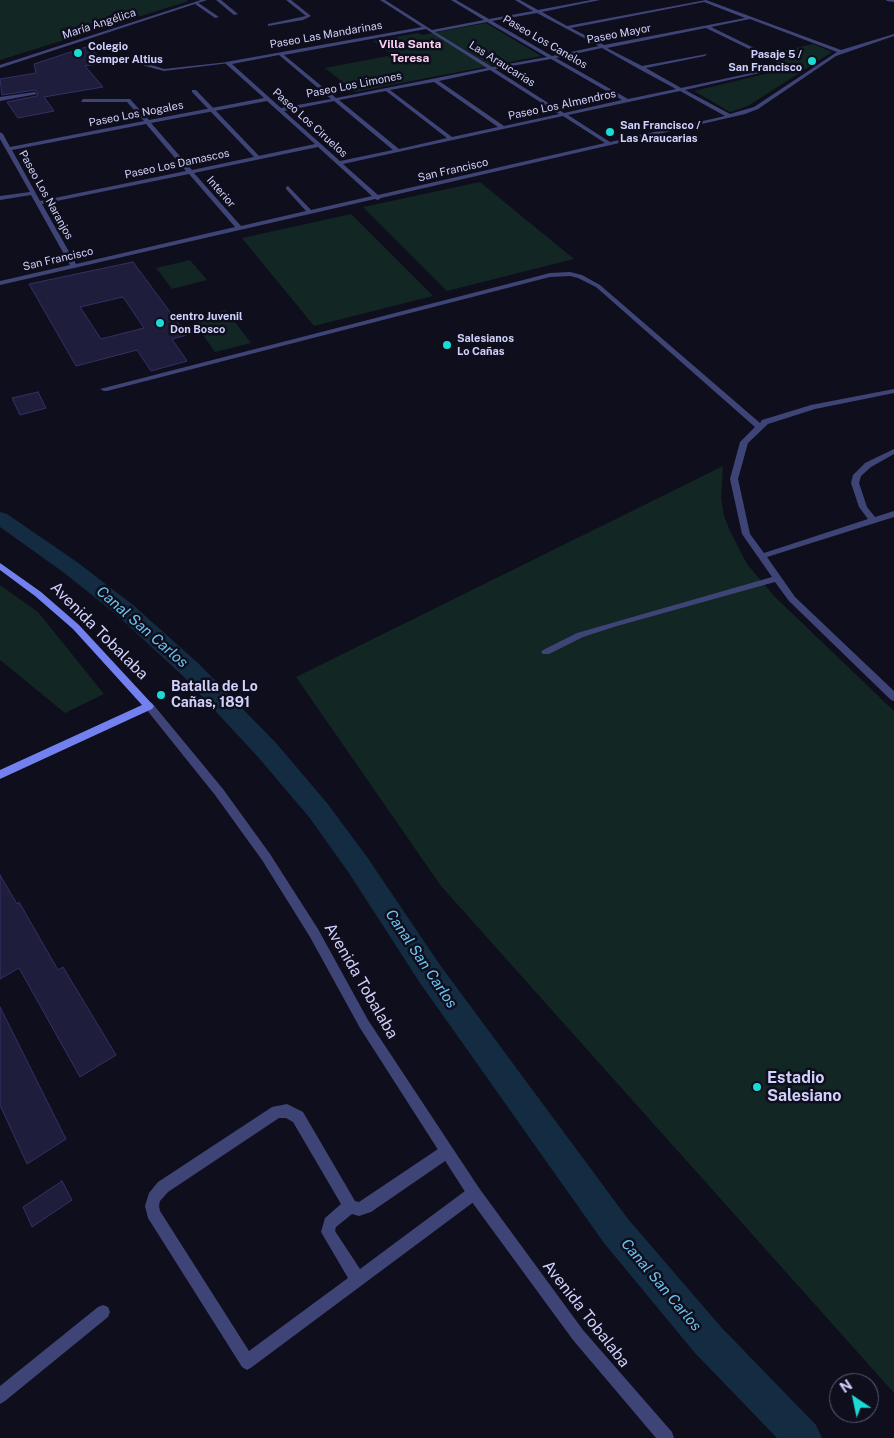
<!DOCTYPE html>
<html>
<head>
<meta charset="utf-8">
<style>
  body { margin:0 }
  #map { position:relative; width:894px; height:1438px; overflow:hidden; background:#0f0e1d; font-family:"Public Sans",sans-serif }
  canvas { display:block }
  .north { position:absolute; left:829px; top:1373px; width:50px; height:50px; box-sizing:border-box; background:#0f0e1d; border:1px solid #5c5c75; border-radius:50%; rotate:326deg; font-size:14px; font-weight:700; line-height:20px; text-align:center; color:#d0d1fa }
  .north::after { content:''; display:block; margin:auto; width:18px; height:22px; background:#1adcd4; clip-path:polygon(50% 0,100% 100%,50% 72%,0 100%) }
</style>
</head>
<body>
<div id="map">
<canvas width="894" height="1438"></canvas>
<div class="north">N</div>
</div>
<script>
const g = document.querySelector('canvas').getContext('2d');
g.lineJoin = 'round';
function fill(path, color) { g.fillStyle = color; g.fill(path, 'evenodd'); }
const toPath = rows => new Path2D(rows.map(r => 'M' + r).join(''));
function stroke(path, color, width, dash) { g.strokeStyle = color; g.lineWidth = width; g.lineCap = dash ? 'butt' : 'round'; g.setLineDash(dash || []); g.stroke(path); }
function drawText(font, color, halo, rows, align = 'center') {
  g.font = font + ' "Public Sans",sans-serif'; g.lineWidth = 5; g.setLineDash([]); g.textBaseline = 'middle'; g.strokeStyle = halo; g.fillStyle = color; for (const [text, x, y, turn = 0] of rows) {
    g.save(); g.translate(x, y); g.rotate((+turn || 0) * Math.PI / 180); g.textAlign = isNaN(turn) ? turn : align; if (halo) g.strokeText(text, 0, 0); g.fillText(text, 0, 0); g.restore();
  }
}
fill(toPath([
  [0,0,186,0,189,1,0,60],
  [486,23,541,56,355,92,325,68,393,55,373,41,418,33,422,35],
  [813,44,832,52,748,106,730,112,694,91,794,67,769,54],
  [480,182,574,259,447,291,363,207],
  [351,214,433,296,314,326,242,238],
  [190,260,207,280,172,289,156,268],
  [226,310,251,343,215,352,191,318],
  [723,466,721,498,724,516,730,531,747,564,775,597,894,711,894,1393,441,886,296,677],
  [0,585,38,612,104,694,65,713,0,660]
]), '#122623');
fill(toPath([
  [0,512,7,514,77,562,133,605,199,664,276,743,327,803,367,857,440,965,628,1219,721,1327,816,1425,822,1438,777,1438,695,1353,604,1243,420,983,349,873,309,817,258,757,183,676,117,615,63,572,0,527,0,512]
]), '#142c41');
const building = toPath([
  [89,46,104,63,85,66,103,87,44,97,54,111,18,118,7,102,37,96,38,93,35,90,2,95,0,79,36,73,34,64,89,46],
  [133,262,187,335,172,339,187,361,151,371,137,350,76,366,29,284,133,262],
  [123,297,144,328,101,339,80,307,123,297],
  [38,392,46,408,20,415,12,398,38,392],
  [0,875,17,904,19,902,58,970,63,967,116,1055,80,1077,19,968,0,979,0,875],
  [0,1007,66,1139,27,1164,0,1105,0,1007],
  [62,1181,72,1200,32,1227,23,1207,62,1181]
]);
fill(building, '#1e1d3c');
stroke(building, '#343165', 1);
fill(toPath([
  [216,0,221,0,238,14,234,15,216,0],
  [286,0,291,0,311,16,303,20,268,26,268,24,306,16,286,0],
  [195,2,197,2,219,17,215,18,195,4,195,2],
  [138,57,149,64,164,69,228,62,230,63,164,71,145,66,136,59,138,57],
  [192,90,196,90,260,157,260,159,256,159,192,92,192,90],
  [35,92,37,94,0,101,0,97,35,92],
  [570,272,582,275,600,285,760,423,762,420,811,405,894,389,894,393,815,409,768,424,748,443,738,479,750,534,764,553,868,519,859,507,851,483,853,475,865,463,894,449,894,454,871,467,861,476,859,483,867,507,875,517,894,511,894,517,767,557,795,597,894,691,894,701,891,700,789,601,775,582,617,626,583,637,549,654,543,654,541,652,543,650,577,633,772,577,742,534,730,479,740,442,755,427,596,287,578,278,570,276,550,277,107,391,104,391,100,389,531,278,550,273,570,272],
  [287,1104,303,1112,355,1201,359,1202,441,1147,446,1145,451,1147,453,1152,451,1157,371,1212,359,1216,352,1214,336,1227,335,1231,360,1269,469,1188,474,1186,479,1188,481,1193,479,1198,252,1367,247,1370,242,1367,148,1218,145,1206,149,1193,158,1182,272,1107,287,1104],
  [279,1118,286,1118,293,1122,341,1204,325,1218,321,1232,348,1278,249,1351,160,1211,159,1206,160,1201,168,1192,279,1118]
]), '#3f4477');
fill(toPath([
  [380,0,385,0,432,30,484,20,451,0,456,0,489,19,533,11,515,0,520,0,538,10,591,0,600,0,542,12,567,26,706,0,841,50,894,34,894,36,836,56,758,109,745,114,381,198,378,200,375,199,0,285,0,281,70,265,31,195,0,200,0,196,30,192,0,139,0,132,3,134,10,147,144,121,127,102,81,102,83,99,130,99,149,120,264,98,226,64,226,62,422,27,380,0],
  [704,2,745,18,604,45,571,28,704,2],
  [537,13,599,46,552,56,492,21,537,13],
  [750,19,837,52,754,107,730,114,685,90,791,66,711,27,750,19],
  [487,22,547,57,492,67,435,32,487,22],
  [706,28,784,66,681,88,646,68,705,56,707,54,642,66,607,48,706,28],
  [426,29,487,68,336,98,284,55,426,29],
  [602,48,639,69,676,89,628,99,556,58,602,48],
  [279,55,331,99,281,108,232,64,279,55],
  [551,59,622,100,564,113,495,69,551,59],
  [490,70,559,114,504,126,439,81,490,70],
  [434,82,498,127,452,137,390,90,434,82],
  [386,91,447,138,399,149,339,100,386,91],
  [680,91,725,116,610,142,568,115,680,91],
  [267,101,315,144,192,170,151,123,267,101],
  [334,101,393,150,340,161,284,111,334,101],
  [563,116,605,143,378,195,343,164,563,116],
  [146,124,186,171,40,201,12,150,146,124],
  [318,147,372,196,311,210,288,186,286,187,286,189,306,211,241,226,194,173,318,147],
  [189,174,235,227,76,264,42,204,189,174],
  [886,0,894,0,894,2,887,1,886,0],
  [103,1305,108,1307,110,1312,108,1317,5,1401,0,1404,0,1386,98,1307,103,1305]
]), '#3f4477');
fill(toPath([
  [201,0,207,0,0,68,0,65,201,0],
  [149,702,152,703,223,789,270,854,318,929,368,1020,479,1188,583,1330,672,1432,674,1438,656,1438,573,1340,469,1198,360,1028,310,937,262,860,215,795,146,709,144,706,146,703,149,702]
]), '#3f4477');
fill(toPath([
  [0,563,41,592,79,625,154,706,152,709,0,779,0,770,142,705,73,629,35,596,0,570,0,563]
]), '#7281ef');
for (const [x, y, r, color] of [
  [78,53,5,"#1adcd4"],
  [812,61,5,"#1adcd4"],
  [610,132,5,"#1adcd4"],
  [160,323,5,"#1adcd4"],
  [447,345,5,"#1adcd4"],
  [161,695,5,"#1adcd4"],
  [757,1087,5,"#1adcd4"]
]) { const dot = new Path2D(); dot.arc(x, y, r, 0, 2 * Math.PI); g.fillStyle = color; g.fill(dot); stroke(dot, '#0f0e1d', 2); }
drawText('11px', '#d0d1fa', '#0f0e1d', [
  ["María Angélica",99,24,-18],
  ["Paseo Mayor",619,34,-11],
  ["Paseo Las Mandarinas",326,35,-10],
  ["Paseo Los Canelos",545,42,30],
  ["Las Araucarias",502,64,32],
  ["Paseo Los Limones",354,85,-11],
  ["Paseo Los Almendros",562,105,-12],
  ["Paseo Los Nogales",136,114,-11],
  ["Paseo Los Ciruelos",310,123,42],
  ["Paseo Los Damascos",177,164,-12],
  ["San Francisco",453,170,-13],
  ["Interior",221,192,49],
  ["Paseo Los Naranjos",46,195,61],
  ["San Francisco",58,259,-13]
]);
drawText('bold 11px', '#d0d1fa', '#0f0e1d', [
  ["Colegio",88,47],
  ["Semper Altius",88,60],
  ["Pasaje 5 /",802,55,"right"],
  ["San Francisco",802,68,"right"],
  ["San Francisco /",620,126],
  ["Las Araucarias",620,139],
  ["centro Juvenil",170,317],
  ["Don Bosco",170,330],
  ["Salesianos",457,339],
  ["Lo Cañas",457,352]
], 'left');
drawText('bold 12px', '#fad2f1', '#0f0e1d', [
  ["Villa Santa",410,44],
  ["Teresa",410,58]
]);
drawText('bold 14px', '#d0d1fa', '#0f0e1d', [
  ["Batalla de Lo",171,687],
  ["Cañas, 1891",171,703]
], 'left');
drawText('italic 15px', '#6ac3ee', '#0f0e1d', [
  ["Canal San Carlos",142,627,41],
  ["Canal San Carlos",421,959,56],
  ["Canal San Carlos",661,1285,50]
]);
drawText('16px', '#d0d1fa', '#0f0e1d', [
  ["Avenida Tobalaba",99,631,45],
  ["Avenida Tobalaba",361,981,60],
  ["Avenida Tobalaba",586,1314,52]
]);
drawText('bold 16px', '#d0d1fa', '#0f0e1d', [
  ["Estadio",767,1078],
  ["Salesiano",767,1096]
], 'left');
</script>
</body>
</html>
